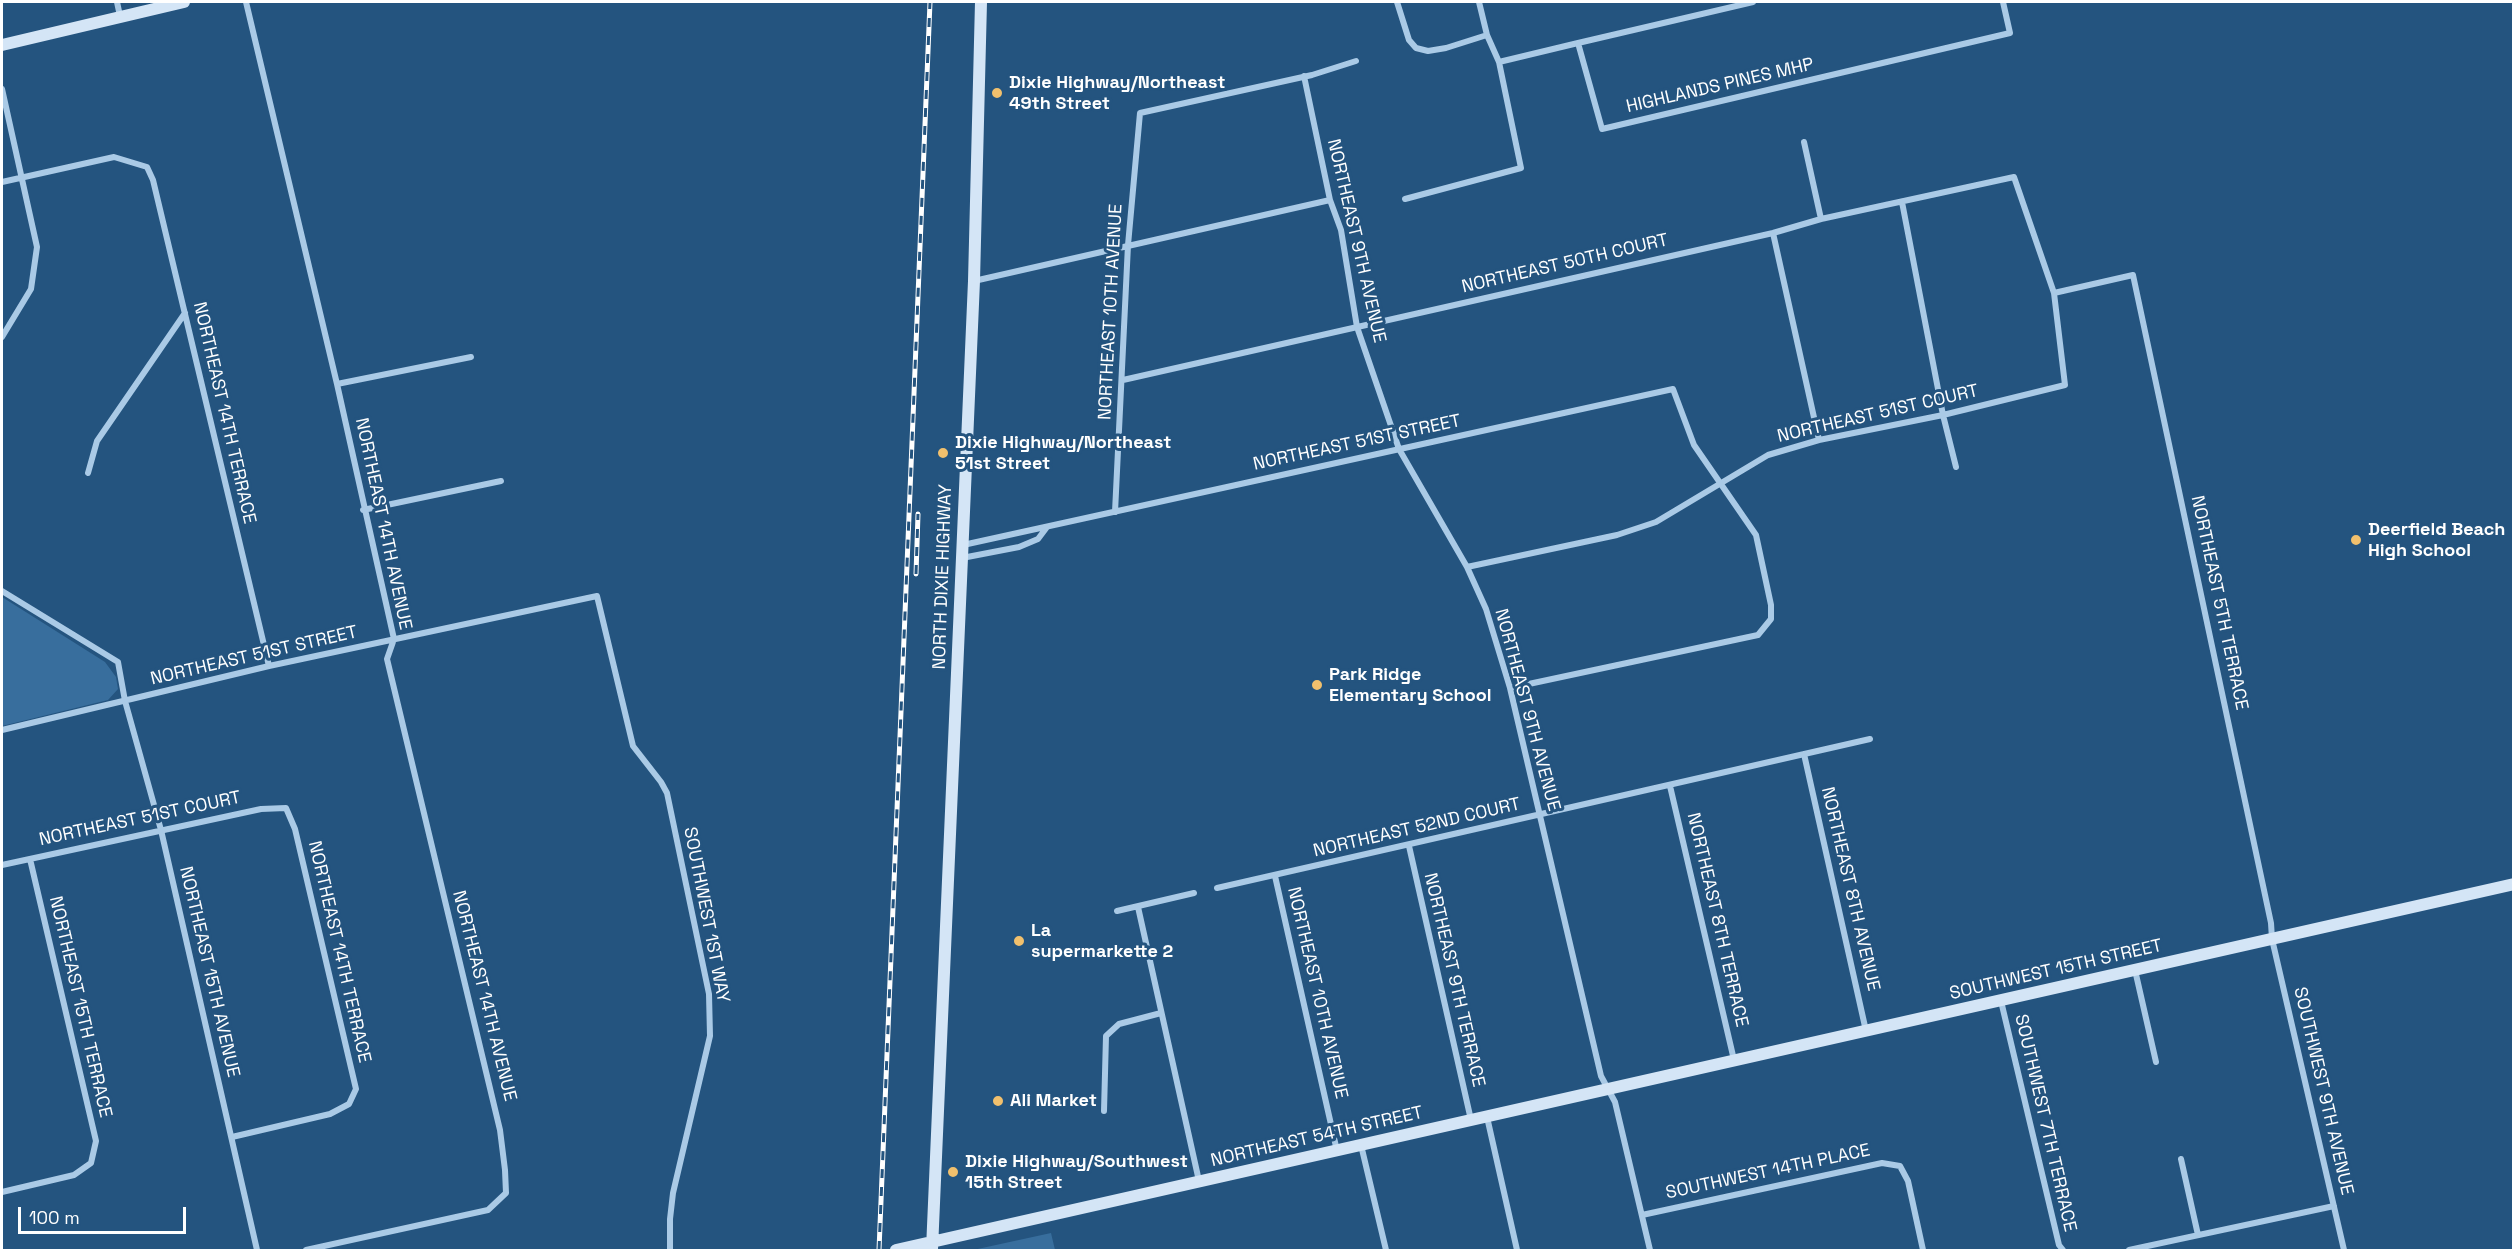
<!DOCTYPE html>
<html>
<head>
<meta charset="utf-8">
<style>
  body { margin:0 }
  #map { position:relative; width:2515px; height:1252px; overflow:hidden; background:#24547f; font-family:"Space Grotesk",sans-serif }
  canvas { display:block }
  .frame { position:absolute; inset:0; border:3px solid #fff; pointer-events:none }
  .scale { position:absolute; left:18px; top:1207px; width:168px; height:27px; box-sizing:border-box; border:3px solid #fff; border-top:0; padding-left:8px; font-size:18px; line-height:21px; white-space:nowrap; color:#fff; -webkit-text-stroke:4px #24547f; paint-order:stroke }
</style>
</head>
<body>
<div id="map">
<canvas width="2515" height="1252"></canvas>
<div class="frame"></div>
<div class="scale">100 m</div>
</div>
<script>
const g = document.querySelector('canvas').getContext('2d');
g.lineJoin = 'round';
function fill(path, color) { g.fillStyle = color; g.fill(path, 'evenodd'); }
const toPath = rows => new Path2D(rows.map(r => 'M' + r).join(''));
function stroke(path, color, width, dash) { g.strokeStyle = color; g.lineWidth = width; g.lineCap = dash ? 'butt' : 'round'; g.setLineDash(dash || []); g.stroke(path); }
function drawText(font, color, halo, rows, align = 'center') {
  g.font = font + ' "Space Grotesk",sans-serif'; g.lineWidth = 6; g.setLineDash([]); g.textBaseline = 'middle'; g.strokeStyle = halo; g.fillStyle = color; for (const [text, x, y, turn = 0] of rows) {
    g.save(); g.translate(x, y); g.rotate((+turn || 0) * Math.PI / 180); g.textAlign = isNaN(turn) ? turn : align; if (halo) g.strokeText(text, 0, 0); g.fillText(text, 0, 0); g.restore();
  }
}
fill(toPath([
  [2,597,105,662,116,677,118,689,108,700,2,726],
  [1051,1233,1055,1250,972,1250,973,1250]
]), '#386e9d');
stroke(toPath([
  [117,2,120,16],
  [246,2,337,384,394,639,387,659,500,1130,505,1170,506,1193,488,1210,306,1250],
  [1397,2,1409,40,1416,48,1428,51,1446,48,1487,35],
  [1578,43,1753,2],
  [1499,62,1578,43,1602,129,2010,33,2003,2],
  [1304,76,1330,200,1341,230,1357,327,1399,449,1467,567,1486,609,1510,688,1601,1076,1615,1102,1650,1250],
  [2,89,37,247,31,289,2,337],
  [1804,142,1821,219],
  [2,182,114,157,147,167,153,180,269,666],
  [1405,199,1521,168,1499,62,1487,35,1479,2],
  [1902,202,1943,415,1956,467],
  [1773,233,1819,440],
  [974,281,1330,200],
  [2054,293,2133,275,2271,923,2272,939,2344,1250],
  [1123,380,1773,233,1821,219,2014,177,2054,293,2065,385,1943,415,1819,440,1768,455,1656,522,1617,535,1467,567],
  [337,384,471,357],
  [88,473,97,441,185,313],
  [363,510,501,481],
  [1115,512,1128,245,1140,113,1312,75,1356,61],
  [963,545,1673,389,1694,445,1756,535,1771,605,1771,619,1758,635,1510,688],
  [962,558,1019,547,1038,539,1047,527],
  [2,591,118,662,125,701,161,830,257,1250],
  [2,730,269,666,597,596,633,746,661,782,667,793,709,994,710,1036,673,1193,670,1219,670,1250],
  [1804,754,1866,1031],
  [1670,786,1734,1060],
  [1409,846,1471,1120],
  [2,865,261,809,286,808,295,829,356,1089,349,1104,330,1114,232,1137],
  [1275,876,1337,1151],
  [1217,888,1870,739],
  [1138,907,1199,1181],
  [1117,911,1194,893],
  [2135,970,2156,1062],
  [2001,1001,2059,1245,2063,1250],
  [1104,1111,1106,1036,1119,1024,1161,1013],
  [1487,1117,1517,1250],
  [1361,1145,1386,1250],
  [2181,1159,2198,1235],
  [2,1192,74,1175,91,1163,96,1141,30,859],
  [1642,1215,1882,1163,1900,1166,1908,1181,1923,1250],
  [2129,1250,2334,1206]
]), '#aacae6', 6);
stroke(toPath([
  [2,45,184,2],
  [932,1249,974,281,981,2],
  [896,1250,2514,884]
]), '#d4e5f6', 12);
const rail = toPath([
  [916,574,918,514],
  [879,1250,930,2]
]);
stroke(rail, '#fff', 5);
stroke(rail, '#24547f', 3, [9]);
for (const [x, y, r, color] of [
  [997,93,6,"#f1c06d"],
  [943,453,6,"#f1c06d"],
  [2356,540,6,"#f1c06d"],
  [1317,685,6,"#f1c06d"],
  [1019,941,6,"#f1c06d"],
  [998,1101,6,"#f1c06d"],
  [953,1172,6,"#f1c06d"]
]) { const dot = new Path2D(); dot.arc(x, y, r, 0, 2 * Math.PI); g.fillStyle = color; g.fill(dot); stroke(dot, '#24547f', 2); }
drawText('bold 18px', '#fff', '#24547f', [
  ["Dixie Highway/Northeast",1009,83],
  ["49th Street",1009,104],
  ["Dixie Highway/Northeast",955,443],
  ["51st Street",955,464],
  ["Deerfield Beach",2368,530],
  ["High School",2368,551],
  ["Park Ridge",1329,675],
  ["Elementary School",1329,696],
  ["La",1031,931],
  ["supermarkette 2",1031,952],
  ["Ali Market",1010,1101],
  ["Dixie Highway/Southwest",965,1162],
  ["15th Street",965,1183]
], 'left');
drawText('18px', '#fff', '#24547f', [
  ["HIGHLANDS PINES MHP",1720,86,-13],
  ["NORTHEAST 9TH AVENUE",1356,241,77],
  ["NORTHEAST 50TH COURT",1565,264,-13],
  ["NORTHEAST 10TH AVENUE",1111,312,-87],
  ["NORTHEAST 14TH TERRACE",224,413,77],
  ["NORTHEAST 51ST COURT",1878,414,-13],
  ["NORTHEAST 51ST STREET",1357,443,-12],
  ["NORTHEAST 14TH AVENUE",383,524,78],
  ["NORTH DIXIE HIGHWAY",943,577,-88],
  ["NORTHEAST 5TH TERRACE",2219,603,78],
  ["NORTHEAST 51ST STREET",254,656,-13],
  ["NORTHEAST 9TH AVENUE",1527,710,75],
  ["NORTHEAST 51ST COURT",140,819,-12],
  ["NORTHEAST 52ND COURT",1417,828,-13],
  ["NORTHEAST 8TH AVENUE",1850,889,77],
  ["SOUTHWEST 1ST WAY",706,915,79],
  ["NORTHEAST 8TH TERRACE",1717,920,77],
  ["NORTHEAST 14TH TERRACE",339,952,77],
  ["SOUTHWEST 15TH STREET",2056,970,-13],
  ["NORTHEAST 15TH AVENUE",209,972,77],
  ["NORTHEAST 9TH TERRACE",1454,980,77],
  ["NORTHEAST 10TH AVENUE",1317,993,77],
  ["NORTHEAST 14TH AVENUE",484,996,76],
  ["NORTHEAST 15TH TERRACE",80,1007,77],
  ["SOUTHWEST 9TH AVENUE",2323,1091,77],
  ["SOUTHWEST 7TH TERRACE",2045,1123,77],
  ["NORTHEAST 54TH STREET",1317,1137,-13],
  ["SOUTHWEST 14TH PLACE",1768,1172,-12]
]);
</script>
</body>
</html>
